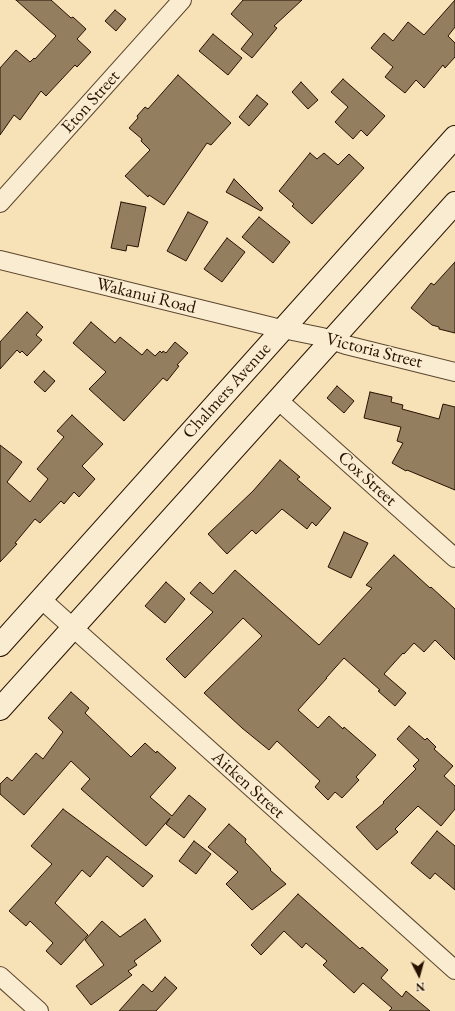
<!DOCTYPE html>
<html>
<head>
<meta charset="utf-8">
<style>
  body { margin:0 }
  #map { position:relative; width:455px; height:1011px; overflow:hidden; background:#f7e1b7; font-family:"EB Garamond",serif }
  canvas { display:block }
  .north { position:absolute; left:399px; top:955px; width:40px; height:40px; -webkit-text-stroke:3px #faecd0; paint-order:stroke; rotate:174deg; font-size:11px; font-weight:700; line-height:16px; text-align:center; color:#271201 }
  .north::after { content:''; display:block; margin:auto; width:14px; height:18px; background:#271201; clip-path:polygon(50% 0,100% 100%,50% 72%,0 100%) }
</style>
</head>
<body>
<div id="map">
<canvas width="455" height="1011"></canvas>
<div class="north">N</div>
</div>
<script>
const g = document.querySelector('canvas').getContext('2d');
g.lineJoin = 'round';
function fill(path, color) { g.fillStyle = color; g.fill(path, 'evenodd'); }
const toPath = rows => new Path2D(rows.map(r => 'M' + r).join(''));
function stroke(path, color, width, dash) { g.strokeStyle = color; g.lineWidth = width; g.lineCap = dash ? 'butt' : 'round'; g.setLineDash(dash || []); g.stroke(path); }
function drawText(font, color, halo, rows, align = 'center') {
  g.font = font + ' "EB Garamond",serif'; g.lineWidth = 3; g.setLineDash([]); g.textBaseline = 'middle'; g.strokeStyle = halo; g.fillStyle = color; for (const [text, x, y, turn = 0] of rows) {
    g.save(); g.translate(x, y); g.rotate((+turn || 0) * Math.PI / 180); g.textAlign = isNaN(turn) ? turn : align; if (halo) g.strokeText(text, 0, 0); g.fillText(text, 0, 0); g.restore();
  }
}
const building = toPath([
  [16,0,51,0,71,18,73,17,86,29,77,39,91,52,77,67,75,65,46,96,41,91,20,120,14,115,0,135,0,68,16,50,30,62,34,58,35,59,56,36,16,0],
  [243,0,302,0,274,26,277,28,252,58,241,49,253,34,231,14,243,0],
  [455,0,455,27,448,36,455,43,455,57,445,68,443,65,424,88,416,80,405,93,385,77,393,67,371,48,384,33,393,41,408,22,424,35,455,0],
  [115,10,126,19,116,31,105,21,115,10],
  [213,34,242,58,228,75,199,51,213,34],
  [178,75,231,123,211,145,207,143,164,205,149,195,148,197,125,176,150,150,141,141,142,139,129,128,138,118,137,116,145,107,148,109,178,75],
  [343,79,385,116,367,136,361,130,353,139,335,122,348,107,331,92,343,79],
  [301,82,318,100,308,109,292,92,301,82],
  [257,95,268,104,249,126,239,117,257,95],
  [310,153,317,159,324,153,338,165,349,154,364,168,312,224,292,206,294,204,279,191,310,153],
  [234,179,263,208,261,211,226,192,234,179],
  [121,202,146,207,138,247,127,245,126,251,111,248,121,202],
  [188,212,208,222,186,261,167,251,188,212],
  [259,217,290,242,273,263,242,237,259,217],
  [227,238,245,252,222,282,204,269,227,238],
  [455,262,455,333,439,329,439,327,432,325,411,308,431,283,434,285,455,262],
  [27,312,43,327,36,335,42,340,27,356,22,351,20,353,17,350,0,369,0,342,27,312],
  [91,322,115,343,120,337,142,355,147,349,155,356,160,351,162,353,163,351,166,353,175,342,188,353,177,365,179,366,167,381,163,378,124,421,89,389,106,372,73,343,91,322],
  [44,371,55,381,45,392,34,382,44,371],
  [337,386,354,401,344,413,327,398,337,386],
  [370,392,392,397,391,402,403,405,402,409,439,419,443,404,455,407,455,490,407,470,406,471,392,463,403,443,397,441,401,427,364,418,370,392],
  [72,415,103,444,82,466,95,479,79,497,74,492,64,504,61,501,40,523,35,519,15,543,17,544,0,562,0,445,22,462,7,482,30,502,48,479,37,469,64,437,57,431,72,415],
  [280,460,300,477,297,479,331,508,316,526,312,522,307,529,282,509,256,534,252,530,227,554,208,534,253,491,280,460],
  [344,532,368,543,351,578,328,567,344,532],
  [394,555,430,588,431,587,455,609,455,660,435,640,424,652,414,643,404,654,403,653,384,674,406,693,395,706,378,691,380,690,344,658,326,678,327,678,298,710,318,728,329,716,343,729,344,727,376,755,356,777,359,780,342,798,335,792,328,800,315,787,320,781,277,741,269,750,242,728,204,693,262,636,243,618,185,678,166,659,213,612,190,593,200,582,213,594,235,570,319,645,372,588,366,585,394,555],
  [166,582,185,599,165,623,145,606,166,582],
  [71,692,89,708,85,713,131,757,145,743,156,753,157,751,176,768,150,797,172,816,189,795,206,809,184,838,166,824,170,818,146,846,81,789,90,779,71,761,24,815,0,794,0,784,7,777,12,781,36,753,43,759,63,732,48,718,71,692],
  [409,726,425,740,427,738,436,747,434,749,453,766,444,776,455,786,455,809,441,826,418,806,395,829,398,832,377,850,356,827,384,803,383,802,416,769,413,766,419,760,397,739,409,726],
  [63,809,153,876,143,887,107,856,90,877,82,870,55,903,88,935,61,965,46,951,53,943,30,921,26,926,9,911,52,864,31,846,63,809],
  [229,824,246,839,245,842,271,869,270,870,286,884,252,910,226,884,238,872,208,847,229,824],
  [437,831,455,846,455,890,435,873,430,879,411,863,437,831],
  [194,841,211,854,196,874,179,861,194,841],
  [298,894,360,949,362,947,388,970,381,978,402,997,406,991,430,1011,389,1011,392,1008,363,983,354,993,323,965,327,961,306,943,302,948,284,931,261,955,251,945,298,894],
  [145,919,161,941,134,961,137,965,128,971,132,975,91,1005,76,986,104,965,85,940,102,921,120,937,145,919],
  [165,977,177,988,156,1011,119,1011,143,984,152,992,165,977]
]);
fill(building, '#937e60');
stroke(building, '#271201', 1);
const street = toPath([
  [0,203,182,0],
  [0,260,273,327,322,337,346,345,455,372],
  [278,400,455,558],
  [41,599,455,970],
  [0,976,39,1011]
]);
const secondary = toPath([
  [0,645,455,137],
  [0,709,455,203]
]);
stroke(street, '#5b462e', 20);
stroke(secondary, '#271201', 24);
stroke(street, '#faecd0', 18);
stroke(secondary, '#faecd0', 22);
drawText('18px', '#271201', '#faecd0', [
  ["Eton Street",91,102,-48],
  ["Wakanui Road",146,296,14],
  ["Victoria Street",374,351,14],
  ["Chalmers Avenue",227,391,-48],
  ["Cox Street",367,479,42],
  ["Aitken Street",248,785,42]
]);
</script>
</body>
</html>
